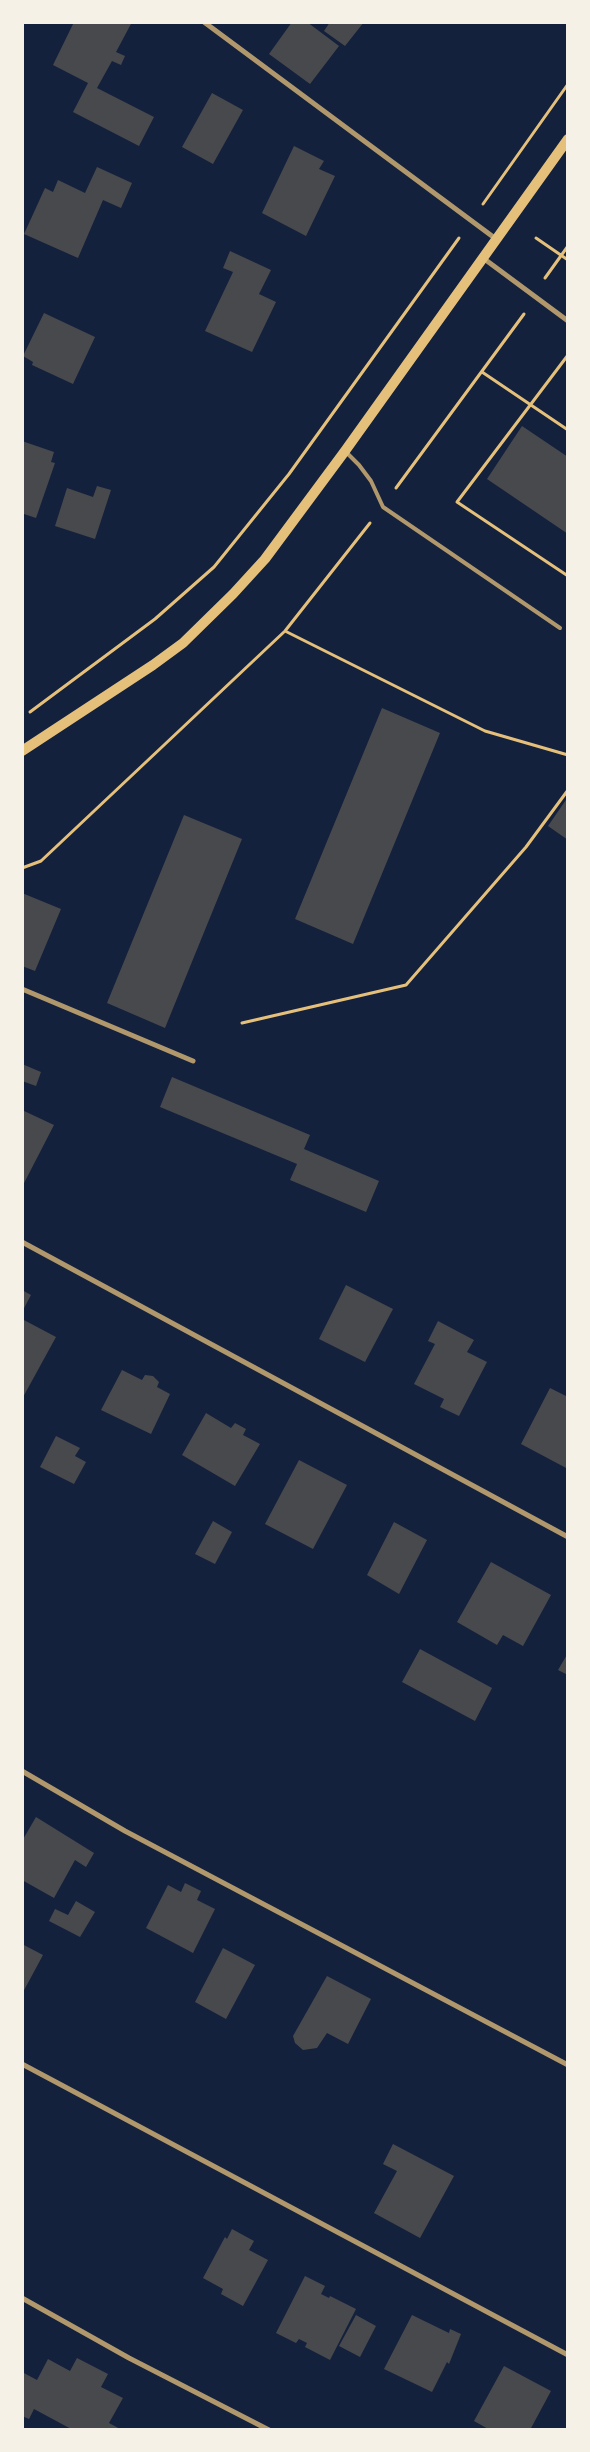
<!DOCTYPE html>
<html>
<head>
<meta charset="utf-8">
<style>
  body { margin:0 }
  #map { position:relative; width:590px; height:2452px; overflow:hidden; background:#14213d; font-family:Cabin,sans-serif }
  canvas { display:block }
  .frame { position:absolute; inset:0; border:24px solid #f6f1e7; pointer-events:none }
</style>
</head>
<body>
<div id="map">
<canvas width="590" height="2452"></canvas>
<div class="frame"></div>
</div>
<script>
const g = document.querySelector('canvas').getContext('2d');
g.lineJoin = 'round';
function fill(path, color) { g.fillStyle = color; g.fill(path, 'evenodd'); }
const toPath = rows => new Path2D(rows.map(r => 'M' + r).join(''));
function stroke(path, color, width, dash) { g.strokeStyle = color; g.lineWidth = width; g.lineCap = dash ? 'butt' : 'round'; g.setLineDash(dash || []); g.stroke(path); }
fill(toPath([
  [74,22,132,22,116,52,125,56,121,65,112,61,97,88,154,117,139,146,73,112,88,83,53,65],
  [292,22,307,22,339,46,310,84,269,54],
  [330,22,364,22,345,46,324,31],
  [212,93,243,110,213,164,182,147],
  [294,146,324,161,319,169,335,176,306,236,262,213],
  [97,167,132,183,121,208,103,200,78,258,24,234,45,188,53,192,58,180,85,193],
  [230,251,271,270,259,294,276,302,252,352,205,331,233,272,223,268],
  [44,313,95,337,73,384,32,365,33,362,23,356],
  [522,426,568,457,568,534,487,479],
  [22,441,54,452,51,462,55,463,36,518,24,514,22,518],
  [97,486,111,490,95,539,55,526,67,488,93,497],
  [382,708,440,733,353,944,295,919],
  [568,797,568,840,548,826],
  [184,815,242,839,165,1028,107,1003],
  [22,893,61,909,35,971,22,966],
  [22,1064,41,1072,36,1086,22,1081],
  [172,1077,310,1135,304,1149,379,1181,366,1212,290,1180,297,1164,160,1107],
  [22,1110,54,1125,22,1187],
  [346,1285,393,1309,365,1362,319,1339],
  [22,1290,31,1295,22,1312],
  [22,1319,56,1337,22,1399],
  [438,1321,474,1340,467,1352,487,1362,459,1416,440,1407,444,1399,414,1384,435,1344,428,1341],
  [122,1370,142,1380,145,1375,153,1376,159,1382,157,1387,170,1394,151,1434,101,1410],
  [550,1388,568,1397,568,1469,521,1444],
  [206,1413,231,1428,235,1423,246,1429,243,1435,260,1444,235,1486,182,1455],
  [56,1436,80,1448,75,1456,86,1462,74,1484,40,1467],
  [299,1460,347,1485,313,1549,265,1524],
  [213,1521,232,1532,215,1564,195,1554],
  [394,1522,427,1540,399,1594,367,1575],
  [491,1562,551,1595,523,1646,503,1635,497,1645,457,1622],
  [420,1649,492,1688,475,1721,402,1682],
  [568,1653,568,1675,558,1670],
  [36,1817,94,1853,86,1867,75,1860,54,1898,22,1880,22,1841],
  [185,1883,201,1891,197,1900,215,1909,193,1953,146,1928,168,1885,181,1892],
  [76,1901,95,1912,80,1937,49,1921,55,1909,68,1915],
  [22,1944,43,1955,22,1994],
  [223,1948,255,1965,226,2019,195,2002],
  [327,1976,371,1999,348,2044,327,2033,317,2048,303,2050,295,2043,293,2036],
  [393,2144,454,2176,420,2238,374,2213,397,2171,383,2164],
  [232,2229,254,2241,249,2250,268,2260,243,2306,221,2294,223,2289,203,2278,225,2237,227,2239],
  [305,2276,325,2286,321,2294,329,2298,330,2296,356,2309,330,2360,305,2347,307,2343,299,2339,296,2343,276,2333],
  [356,2315,376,2326,360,2357,339,2346],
  [412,2315,449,2333,450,2329,461,2334,449,2364,447,2362,432,2392,384,2369],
  [77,2358,108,2374,101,2387,123,2398,109,2423,122,2430,73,2430,34,2409,29,2419,22,2416,22,2372,37,2380,48,2359,70,2371],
  [504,2366,551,2391,530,2430,490,2430,474,2421]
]), '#48494c');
stroke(toPath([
  [483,204,568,84],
  [536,238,568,260],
  [545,278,568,246],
  [568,355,457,502,568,576],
  [482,372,568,430],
  [396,488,524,314],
  [285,631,485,731,568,755],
  [30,712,155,619,214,567,289,474,459,238],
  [22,868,41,861,285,631,370,523],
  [242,1023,406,985,526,847,568,790]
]), '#e5c07b', 3);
stroke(toPath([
  [345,451,359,465,371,481,383,507,560,628]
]), '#b1986c', 4);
stroke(toPath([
  [204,22,496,239],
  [483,258,568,321],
  [22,989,193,1061],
  [22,1242,568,1537],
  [22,1771,125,1831,568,2065],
  [22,2064,568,2355],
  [22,2298,129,2358,269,2430]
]), '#b1986c', 5);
stroke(toPath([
  [22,751,153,665,183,643,233,594,265,559,345,451,568,139]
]), '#e5c07b', 10);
</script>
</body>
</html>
